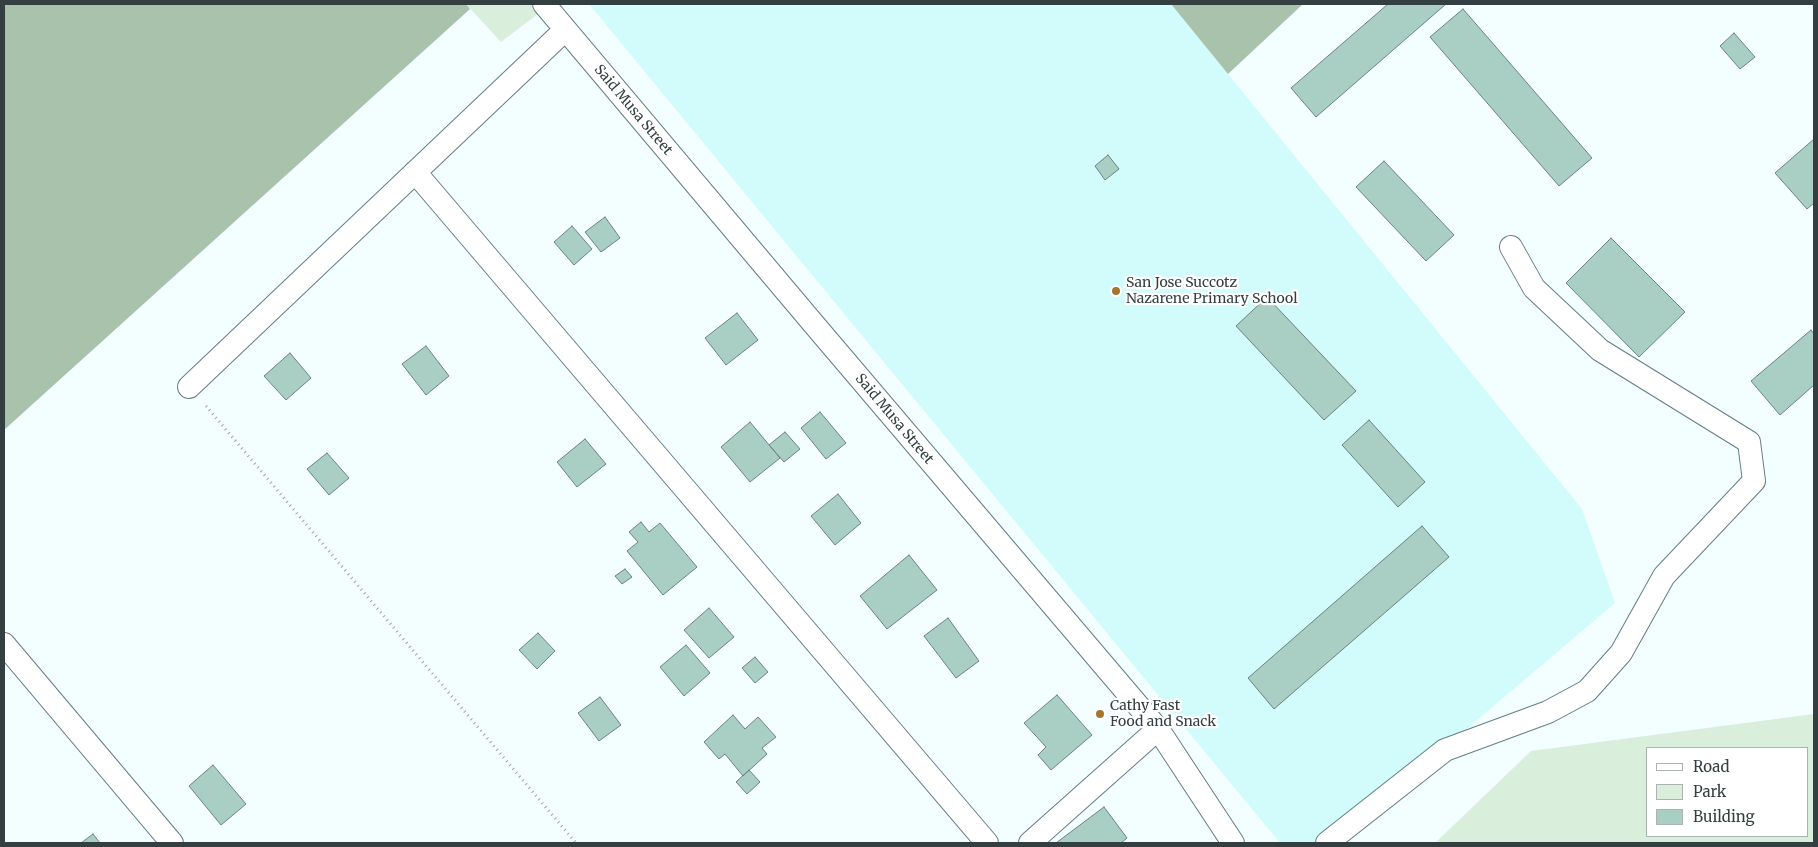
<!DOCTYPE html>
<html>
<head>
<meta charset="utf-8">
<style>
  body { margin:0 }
  #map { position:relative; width:1818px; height:847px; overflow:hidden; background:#f2feff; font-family:Merriweather,serif }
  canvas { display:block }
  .frame { position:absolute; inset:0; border:5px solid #333f40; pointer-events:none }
  .legend { position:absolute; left:1646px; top:747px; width:162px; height:90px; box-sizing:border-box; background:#fff; border:1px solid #adb2b3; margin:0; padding:6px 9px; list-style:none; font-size:15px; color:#333f40 }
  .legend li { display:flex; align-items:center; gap:10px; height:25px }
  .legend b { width:25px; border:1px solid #adb2b3 }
</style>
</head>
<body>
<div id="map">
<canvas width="1818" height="847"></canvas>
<div class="frame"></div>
<ul class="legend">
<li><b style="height:6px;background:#fff"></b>Road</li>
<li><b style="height:14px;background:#d9efdc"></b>Park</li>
<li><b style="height:14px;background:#a9cec3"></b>Building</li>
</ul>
</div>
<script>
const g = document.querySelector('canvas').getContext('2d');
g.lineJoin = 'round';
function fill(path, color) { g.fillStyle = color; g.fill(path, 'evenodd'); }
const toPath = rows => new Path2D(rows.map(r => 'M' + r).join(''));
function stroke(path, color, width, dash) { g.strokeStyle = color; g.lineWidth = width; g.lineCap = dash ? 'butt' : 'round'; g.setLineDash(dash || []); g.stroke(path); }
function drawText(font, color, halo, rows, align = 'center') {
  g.font = font + ' Merriweather,serif'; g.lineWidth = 4.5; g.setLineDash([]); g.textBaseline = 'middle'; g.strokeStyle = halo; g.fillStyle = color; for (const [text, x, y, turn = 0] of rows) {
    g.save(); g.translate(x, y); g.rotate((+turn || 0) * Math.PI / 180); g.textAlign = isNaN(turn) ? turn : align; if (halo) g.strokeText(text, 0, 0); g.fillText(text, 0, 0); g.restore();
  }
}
fill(toPath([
  [589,4,1171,4,1582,509,1615,603,1332,843,1280,843]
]), '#d2fbfc');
fill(toPath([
  [466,4,551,4,501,42],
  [1814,714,1814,843,1435,843,1531,751],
  [1647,748,1807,748,1807,836,1647,836]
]), '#d9efdc');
fill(toPath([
  [4,4,466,4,470,9,4,430],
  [1171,4,1303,4,1228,74]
]), '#a8c2ab');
const building = toPath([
  [1388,4,1446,4,1316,117,1291,88,1388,4],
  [1463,9,1592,158,1559,186,1430,37,1463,9],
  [1734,33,1755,57,1740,69,1720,46,1734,33],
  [1814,139,1814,203,1807,209,1775,173,1814,139],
  [1108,155,1119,169,1105,180,1095,166,1108,155],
  [1384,161,1454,235,1426,261,1356,187,1384,161],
  [605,217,620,238,601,252,585,232,605,217],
  [572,226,592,249,574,265,554,242,572,226],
  [1611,238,1685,312,1639,357,1566,283,1611,238],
  [1267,297,1356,391,1324,420,1236,326,1267,297],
  [737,313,758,340,726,365,705,338,737,313],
  [1811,330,1814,334,1814,385,1780,415,1751,381,1811,330],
  [426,346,449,376,426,395,402,364,426,346],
  [290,353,311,378,286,400,264,376,290,353],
  [820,412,846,443,826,459,801,428,820,412],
  [1369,420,1425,482,1398,507,1342,445,1369,420],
  [750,422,780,458,750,482,721,447,750,422],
  [785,432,800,449,784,462,769,445,785,432],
  [585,439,606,464,577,487,557,462,585,439],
  [327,453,349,478,329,495,307,469,327,453],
  [838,494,861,523,835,545,811,516,838,494],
  [641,522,649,532,660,523,697,567,663,595,627,551,638,542,629,532,641,522],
  [1422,526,1449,557,1274,709,1248,678,1422,526],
  [909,555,937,590,887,629,860,596,909,555],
  [625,569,632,577,622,584,615,576,625,569],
  [709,608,734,637,709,658,684,630,709,608],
  [948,618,979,661,956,678,924,636,948,618],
  [538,633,555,651,537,669,519,650,538,633],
  [686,645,710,673,684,696,660,667,686,645],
  [755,657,768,672,755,683,742,668,755,657],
  [1057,695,1092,735,1051,770,1038,755,1046,747,1024,723,1057,695],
  [600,697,621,725,599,741,578,713,600,697],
  [733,715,745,729,758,717,776,737,762,748,767,754,743,776,725,754,719,759,704,742,733,715],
  [213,765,246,804,221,825,189,786,213,765],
  [749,770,760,782,747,794,736,782,749,770],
  [1104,807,1127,838,1121,843,1056,843,1104,807],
  [93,834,100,843,81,843,93,834]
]);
fill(building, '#a9cec3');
stroke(building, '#6b847d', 1);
const street = toPath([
  [544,4,812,322,1158,729,1233,843],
  [415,172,987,843],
  [189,387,565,30],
  [4,644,172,843],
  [1030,843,1158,729],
  [1327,843,1445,750,1548,712,1587,691,1621,653,1664,576,1754,481,1749,442,1600,350,1534,288,1511,247]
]);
stroke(street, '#647f80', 24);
stroke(toPath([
  [206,406,576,843]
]), '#9aa6a7', 3, [1, 4]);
stroke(street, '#fff', 22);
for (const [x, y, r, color] of [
  [1116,291,5,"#a7742b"],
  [1100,714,5,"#a7742b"]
]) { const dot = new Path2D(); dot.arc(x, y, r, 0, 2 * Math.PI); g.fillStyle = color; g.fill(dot); stroke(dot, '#fff', 2); }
drawText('14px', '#333f40', '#fff', [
  ["Said Musa Street",633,110,50],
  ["Said Musa Street",894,419,50]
]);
drawText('14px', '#333f40', '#fff', [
  ["San Jose Succotz",1126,283],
  ["Nazarene Primary School",1126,299],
  ["Cathy Fast",1110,706],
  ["Food and Snack",1110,722]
], 'left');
</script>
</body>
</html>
